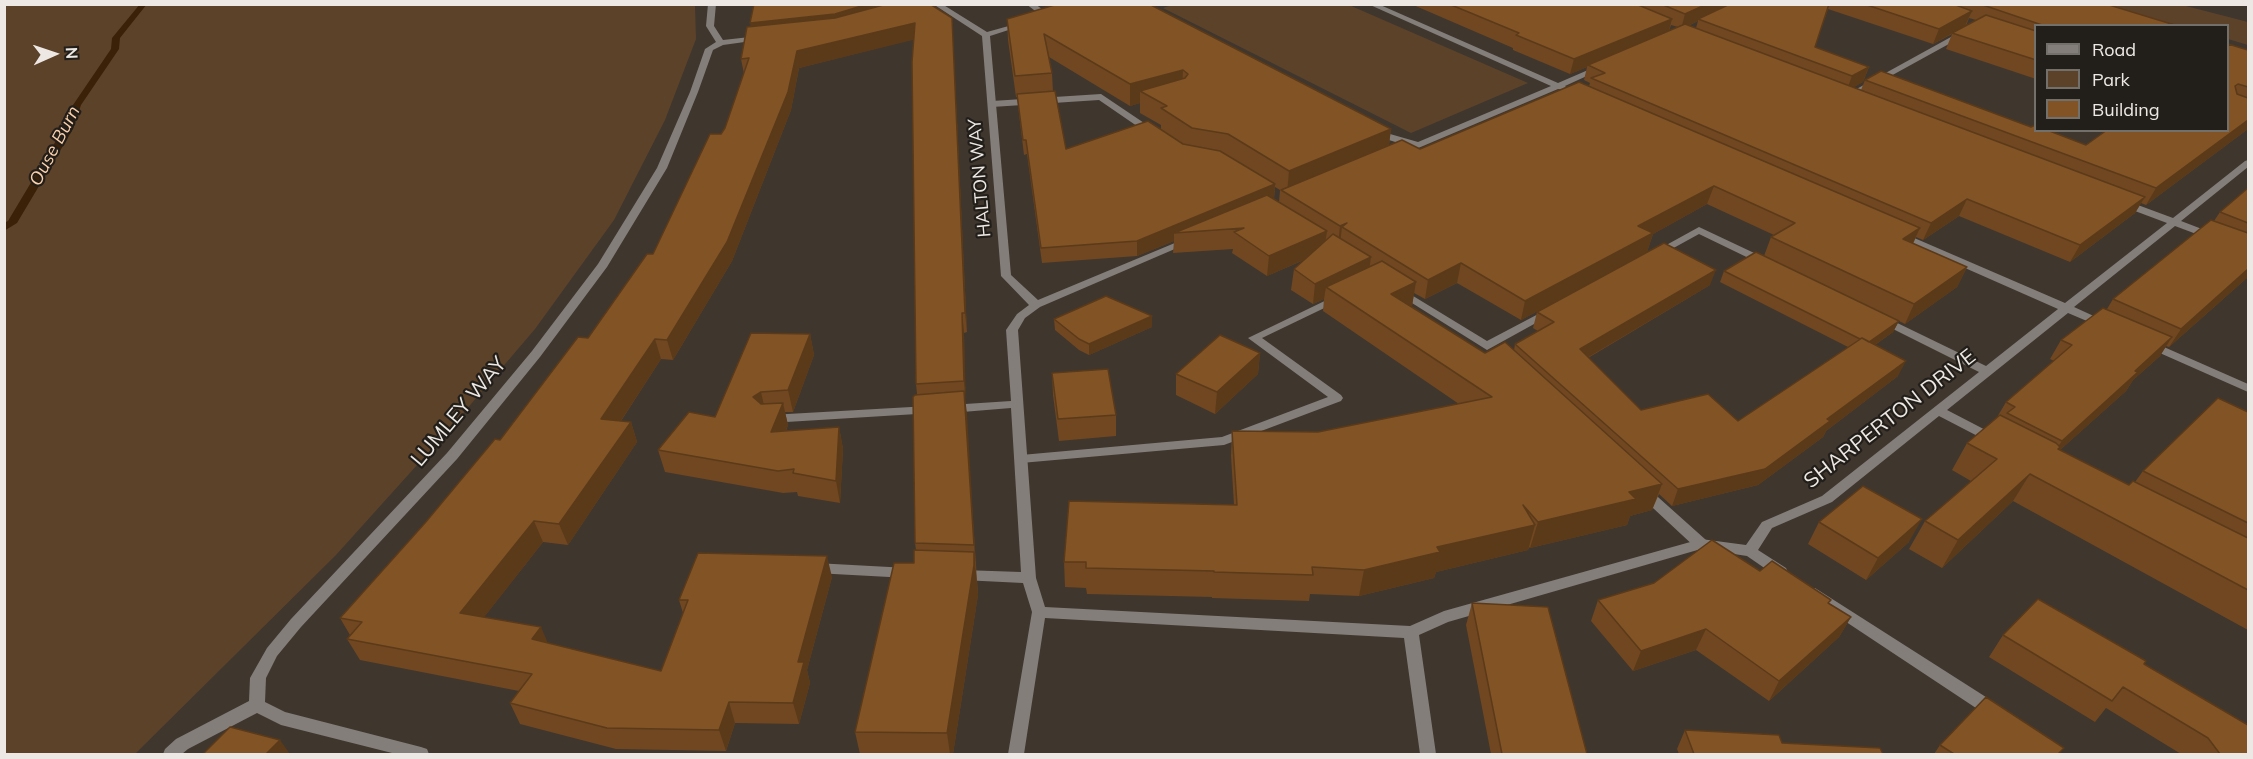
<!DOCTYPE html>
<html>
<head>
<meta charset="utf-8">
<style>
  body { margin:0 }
  #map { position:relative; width:2253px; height:759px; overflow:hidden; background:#3f362e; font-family:Mulish,sans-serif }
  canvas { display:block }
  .frame { position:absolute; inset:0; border:6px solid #ede8e3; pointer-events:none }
  .legend { position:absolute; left:2034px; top:24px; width:195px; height:108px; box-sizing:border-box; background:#221e1a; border:2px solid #736f6a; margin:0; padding:8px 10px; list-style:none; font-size:18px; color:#ede8e3 }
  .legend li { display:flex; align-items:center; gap:12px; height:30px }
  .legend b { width:30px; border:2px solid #736f6a }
  .north { position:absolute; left:24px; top:24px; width:60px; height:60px; -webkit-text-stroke:4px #221e1a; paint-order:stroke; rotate:87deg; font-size:16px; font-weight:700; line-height:24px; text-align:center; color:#ede8e3 }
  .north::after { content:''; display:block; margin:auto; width:21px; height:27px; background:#ede8e3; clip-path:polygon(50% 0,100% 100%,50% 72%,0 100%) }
</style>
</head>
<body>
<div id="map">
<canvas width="2253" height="759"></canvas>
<div class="frame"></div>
<ul class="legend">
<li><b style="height:8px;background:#837e7a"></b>Road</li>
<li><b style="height:16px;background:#5d422a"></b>Park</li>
<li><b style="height:16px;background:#825325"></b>Building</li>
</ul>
<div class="north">N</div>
</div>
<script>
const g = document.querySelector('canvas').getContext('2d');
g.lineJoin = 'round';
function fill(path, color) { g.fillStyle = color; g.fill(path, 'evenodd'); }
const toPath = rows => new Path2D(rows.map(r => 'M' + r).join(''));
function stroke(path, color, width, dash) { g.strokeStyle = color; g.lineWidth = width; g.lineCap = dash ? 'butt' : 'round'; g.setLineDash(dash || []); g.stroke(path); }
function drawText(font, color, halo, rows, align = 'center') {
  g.font = font + ' Mulish,sans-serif'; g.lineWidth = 4.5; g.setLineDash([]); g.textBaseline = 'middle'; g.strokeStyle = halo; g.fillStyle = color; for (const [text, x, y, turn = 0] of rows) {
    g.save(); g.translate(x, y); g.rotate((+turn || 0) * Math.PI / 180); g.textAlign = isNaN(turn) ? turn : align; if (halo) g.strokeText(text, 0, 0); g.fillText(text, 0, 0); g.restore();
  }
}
fill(toPath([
  [1175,4,1349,5,1528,83,1411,133,1163,8],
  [4,5,695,5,696,39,665,120,614,220,535,329,454,424,336,555,135,754,5,754],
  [2099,5,2182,5,2248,22,2248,45,2228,39,2228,26,2177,25]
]), '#5d422a');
fill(toPath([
  [140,4,147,4,120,38,119,49,81,105,73,129,17,223,4,231,4,223,8,221,63,129,73,105,111,49,112,38,140,4]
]), '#3a2108');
fill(toPath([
  [1101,94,1156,131,1156,135,1150,135,1099,100,992,107,988,104,992,101,1101,94],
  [1337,295,1343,298,1341,300,1262,338,1341,395,1343,398,1341,401,1224,445,1021,463,1016,462,1015,459,1016,456,1021,455,1222,437,1328,397,1248,338,1337,295],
  [1644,487,1649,489,1706,540,1708,544,1706,548,1696,548,1639,495,1637,492,1639,489,1644,487]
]), '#837e7a');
fill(toPath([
  [708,4,716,4,714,26,723,40,759,36,763,38,759,40,723,45,713,50,698,92,667,168,607,267,540,357,457,459,301,627,277,656,266,678,265,702,285,712,421,747,427,749,429,754,396,754,281,725,257,713,188,749,182,754,163,754,165,749,176,739,249,701,250,678,267,648,291,619,447,453,532,351,598,264,657,168,690,92,705,49,716,42,706,26,708,4],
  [933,4,942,4,987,32,1023,22,1027,24,990,36,1011,275,1038,300,1182,240,1190,240,1191,242,1040,307,1025,318,1018,330,1036,578,1045,607,1410,626,1444,611,1701,539,1746,545,1762,522,1822,496,1979,372,1879,322,1877,320,1879,318,1887,318,1986,366,2058,309,1897,238,1896,236,1897,234,1905,234,2065,303,2167,223,2119,205,2119,201,2127,201,2173,218,2245,161,2248,160,2248,167,2181,221,2215,234,2216,236,2215,238,2207,238,2175,226,2074,307,2109,323,2111,325,2109,327,2101,327,2068,313,1947,410,1999,437,2001,440,1999,443,1991,443,1939,416,1832,502,1772,528,1758,550,1786,568,1788,572,1786,576,1781,577,1776,576,1747,556,1701,549,1448,622,1419,635,1436,754,1420,754,1404,638,1045,618,1024,754,1008,754,1032,612,1023,583,962,580,957,579,955,575,957,571,962,570,1021,572,1011,408,950,413,944,409,950,405,1011,401,1006,330,1017,314,1029,305,1001,276,982,36,933,4],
  [1026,4,1035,4,1053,17,1046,19,1026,4],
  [1368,4,1378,4,1558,83,1595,67,1602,69,1565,86,1567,88,1566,90,1558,89,1404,154,1398,154,1398,150,1408,146,1373,135,1373,131,1376,130,1418,142,1551,86,1368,4],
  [1960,32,1967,34,1849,99,1842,97,1960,32],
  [1699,227,1769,260,1770,262,1765,265,1761,264,1699,234,1659,256,1655,257,1650,254,1699,227],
  [1400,288,1487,341,1544,311,1548,310,1554,313,1487,350,1396,293,1395,291,1396,289,1400,288],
  [2148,340,2248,384,2248,392,2144,346,2142,344,2144,342,2148,340],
  [929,406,935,410,933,413,770,423,764,419,770,415,929,406],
  [815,563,908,568,913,569,915,573,913,577,908,578,815,573,810,572,808,568,810,564,815,563],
  [1815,588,2000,706,2002,711,2000,716,1994,718,1988,716,1810,598,1808,594,1810,590,1815,588]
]), '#837e7a');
fill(toPath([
  [1411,4,2106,4,2178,26,2036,26,2036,79,1946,49,1952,34,1933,44,1828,9,1815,47,1869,67,1863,82,1853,87,1861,90,1865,80,2031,127,2086,145,2228,130,2228,44,2248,50,2248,129,2146,205,2141,203,2135,213,2070,262,1959,216,1923,240,1916,237,1913,244,1967,267,1957,287,1905,324,1899,321,1893,332,1875,345,1898,376,1826,431,1823,437,1758,485,1672,506,1659,494,1652,510,1630,516,1627,525,1530,548,1529,547,1528,550,1436,572,1434,578,1359,596,1310,594,1309,601,1212,598,1212,597,1087,594,1086,588,1065,587,1064,562,1234,505,1231,456,1232,431,1318,432,1459,404,1323,311,1324,299,1313,304,1291,290,1294,269,1304,260,1267,276,1232,253,1233,249,1173,253,1174,241,1137,256,1042,263,1027,154,1024,155,1017,97,1016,97,1008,40,1007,19,1391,129,1389,145,1420,149,1589,86,1590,83,1584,80,1587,67,1570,74,1513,50,1513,48],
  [1969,18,1976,20,1966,26],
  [1698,21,1696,28,1688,25,1690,25],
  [1671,25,1678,27,1669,31],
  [1049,57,1130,106,1140,103,1140,113,1161,125,1161,130,1066,149,1053,91,1052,73],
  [1275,187,1280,190,1279,202,1274,199],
  [1707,204,1774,235,1771,237,1764,256,1724,271,1720,282,1848,347,1738,421,1641,410,1588,358,1710,285,1537,312,1533,328,1538,331,1515,344,1514,350,1485,353,1411,306,1412,306,1414,293,1425,299,1457,283,1521,320,1647,252,1653,234],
  [952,18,967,332,964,333,965,401,978,595,953,754,860,754,855,732,914,563,916,550,915,543,917,394,916,384,914,39,799,68,791,110,732,261,673,360,661,359,621,421,631,422,637,442,568,545,543,542,484,617,548,643,661,671,683,613,679,600,832,577,807,670,810,683,799,724,735,723,726,751,616,749,520,724,510,703,519,691,360,660,347,639,350,635,340,618,500,440,588,338,653,254,721,134,725,128,744,74,741,59],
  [2248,188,2248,277,2169,347,2166,346,2160,356,2133,380,2126,391,2060,450,2129,485,2135,482,2143,471,2248,412,2248,630,2013,501,1942,568,1909,549,1925,521,1971,481,1952,470,1967,443,1996,419,2006,402,2054,361,2050,359,2061,340,2107,309,2113,299,2214,221,2220,212],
  [1152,316,1152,327,1089,355,1079,350,1055,330,1054,319],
  [810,334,814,355,793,412,785,412,788,425,786,431,839,427,843,449,840,503,798,496,797,492,783,493,665,472,658,450,715,417],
  [1260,353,1258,374,1215,414,1176,395,1176,374],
  [1052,373,1116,415,1116,436,1059,441,1053,395],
  [1819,522,1909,542,1866,580,1808,544],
  [1760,571,1829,603,1851,617,1839,637,1769,701,1696,650,1633,671,1591,621,1598,600],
  [1472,603,1587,754,1491,754,1466,625],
  [2003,635,2144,664,2248,754,2181,754,2106,708,2095,722,1989,657],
  [1685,730,1782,743,1883,754,1679,754,1677,749],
  [1940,745,2058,754,1934,754]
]), '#704720');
fill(toPath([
  [868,4,908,4,752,35,750,23],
  [1707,4,1736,4,1698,19,1698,21,1681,29,1685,14],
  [1972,11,1965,26,1933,44,1939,29],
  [952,18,953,34,967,332,965,313],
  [1672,19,1668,34,1588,65,1587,67,1570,74,1574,59],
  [915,23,917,39,799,68,791,110,732,261,673,360,667,340,797,51],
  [1869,67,1863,82,1846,92,1852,76],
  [1183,70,1182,91,1140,91,1140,103,1130,106,1130,84],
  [2248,120,2248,129,2146,205,2156,188],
  [1391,129,1388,152,1287,194,1289,171],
  [1275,184,1274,199,1174,233,1174,241,1137,256,1137,241],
  [1714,186,1707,204,1653,234,1647,252,1521,320,1525,301,1638,226],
  [2145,197,2135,213,2070,262,2080,245],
  [1967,199,1959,216,1923,240,1931,223],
  [1347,223,1342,227,1340,244,1338,245,1340,226],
  [1920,228,1911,247,1903,239],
  [1327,231,1324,251,1267,276,1269,256],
  [1371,257,1368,278,1326,287,1324,299,1313,304,1315,284],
  [1461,263,1457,283,1425,299,1428,280],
  [1967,267,1957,287,1905,324,1914,304],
  [2248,269,2248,277,2169,347,2181,329],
  [1716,270,1710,285,1575,365,1580,349],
  [1416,282,1412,306,1387,318,1391,294],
  [962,313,964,333,966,401,964,381],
  [1152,316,1152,327,1089,355,1089,344],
  [1899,321,1893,332,1862,354,1867,343],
  [810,334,814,355,793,412,788,390],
  [2172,337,2160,356,2133,380,2126,391,2049,460,2062,441,2135,371],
  [655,339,661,359,609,439,601,419],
  [1260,353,1258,374,1215,414,1217,392],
  [1906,361,1898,376,1826,431,1823,437,1758,485,1672,506,1678,489,1827,419],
  [964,391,967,413,976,568,974,545],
  [761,392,766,414,753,397],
  [783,403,788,425,777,454,771,432],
  [631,422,637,442,568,545,559,524],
  [839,427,843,449,840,503,836,481],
  [2030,474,2013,501,1942,568,1958,540],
  [1662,484,1652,510,1630,516,1627,525,1530,548,1538,522,1629,492],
  [1922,519,1909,542,1866,580,1878,558],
  [534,521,543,542,471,634,460,613],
  [1535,525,1528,550,1436,572,1434,578,1359,596,1364,570,1437,547],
  [974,552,978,595,953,754,950,754,947,733],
  [827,556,832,577,807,670,810,683,799,724,793,703,798,662],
  [1851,617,1839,637,1769,701,1779,681],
  [541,627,550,648,532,639],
  [1706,629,1696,650,1633,671,1641,651],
  [729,702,735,723,726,751,719,730],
  [280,740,290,754,266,754]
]), '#5b3a1a');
const building = toPath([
  [754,4,868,4,835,14,750,23,754,4],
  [887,4,930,4,952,18,965,313,962,313,964,381,916,384,912,62,915,23,797,51,788,92,727,242,667,340,655,339,601,419,631,422,559,524,534,521,460,613,541,627,532,639,661,671,688,600,679,600,698,553,827,556,798,662,804,662,793,703,729,702,719,730,607,728,510,703,532,674,347,639,362,622,340,618,425,523,495,439,500,440,578,337,588,338,647,254,653,254,710,134,721,134,725,128,749,58,741,59,747,27,835,18,887,4],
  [1058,4,1149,4,1391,129,1289,171,1228,134,1192,128,1161,108,1167,106,1140,91,1185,78,1188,74,1183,70,1130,84,1044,34,1052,73,1015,76,1007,19,1058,4],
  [1449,4,1636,4,1672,19,1574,59,1516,35,1519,33,1449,4],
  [1661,4,1707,4,1685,14,1661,4],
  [1730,4,1829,4,1815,47,1869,67,1852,76,1698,19,1730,4],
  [1864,4,1953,4,1972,11,1939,29,1864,4],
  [1980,4,2106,4,2178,26,2045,26,1980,4],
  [1986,15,2036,31,2036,60,1952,33,1986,15],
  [1685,24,2145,197,2080,245,1967,199,1931,223,1591,78,1605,73,1588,65,1685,24],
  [2228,44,2248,50,2248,87,2238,84,2235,86,2237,94,2248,98,2248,120,2156,188,1865,80,1881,71,2031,127,2033,126,2036,126,2036,130,2047,130,2086,145,2107,130,2228,130,2228,44],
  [1579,82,1920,228,1903,239,1967,267,1914,304,1771,237,1795,223,1714,186,1638,226,1653,233,1525,301,1461,263,1428,280,1342,227,1347,223,1340,226,1281,190,1402,140,1420,149,1579,82],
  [1055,91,1066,149,1148,121,1183,144,1220,151,1275,184,1137,241,1041,248,1026,140,1023,140,1017,94,1055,91],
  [2248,188,2248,223,2220,212,2248,188],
  [1267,195,1327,231,1269,256,1234,232,1244,228,1174,233,1267,195],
  [2211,220,2248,233,2248,269,2181,329,2113,299,2211,220],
  [1333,234,1371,257,1315,284,1294,269,1333,234],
  [1664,243,1716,270,1580,349,1641,410,1708,394,1738,421,1862,338,1906,361,1827,419,1830,421,1765,469,1678,489,1515,344,1554,322,1537,312,1664,243],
  [1756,252,1899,321,1869,342,1862,338,1860,339,1724,271,1756,252],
  [1382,261,1416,282,1391,294,1485,353,1505,342,1662,484,1629,492,1636,499,1538,522,1523,505,1535,525,1437,547,1440,552,1364,570,1312,567,1313,575,1214,572,1214,571,1086,568,1086,562,1064,562,1069,501,1237,505,1232,431,1318,432,1492,397,1326,287,1382,261],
  [1106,296,1152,316,1089,344,1079,339,1054,319,1106,296],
  [2103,308,2172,337,2135,371,2138,372,2062,441,2007,413,2015,407,2006,402,2072,345,2061,340,2103,308],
  [751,333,810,334,788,390,761,392,753,397,761,404,783,403,771,432,839,427,836,481,793,473,794,469,778,471,658,450,689,412,715,417,751,333],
  [1220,335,1260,353,1217,392,1176,374,1220,335],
  [1108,369,1116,415,1058,419,1052,373,1108,369],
  [964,391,974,545,915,543,913,397,915,395,964,391],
  [2218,398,2248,412,2248,523,2143,471,2218,398],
  [2000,415,2056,443,2060,447,2058,449,2129,485,2133,481,2248,538,2248,590,2030,474,1958,540,1925,521,1997,459,1967,443,2000,415],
  [1863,486,1922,519,1878,558,1819,522,1863,486],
  [1712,540,1760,571,1772,561,1831,600,1828,603,1851,617,1779,681,1706,629,1641,651,1598,600,1654,583,1712,540],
  [914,550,974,552,974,565,947,733,855,732,894,563,914,563,914,550],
  [2038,599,2146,661,2144,664,2248,725,2248,754,2220,754,2208,738,2123,687,2112,701,2003,635,2038,599],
  [1472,603,1548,607,1587,754,1502,754,1472,603],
  [1986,697,2064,748,2058,754,1954,754,1940,745,1986,697],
  [230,727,280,740,266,754,203,754,230,727],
  [1685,730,1779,735,1782,743,1880,748,1883,754,1694,754,1685,730]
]);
fill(building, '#825325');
stroke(building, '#5b3a1a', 1.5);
drawText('italic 18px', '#fcd0aa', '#221e1a', [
  ["Ouse Burn",55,146,-62]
]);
drawText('18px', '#ede8e3', '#221e1a', [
  ["HALTON WAY",980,178,-95]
]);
drawText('21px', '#ede8e3', '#221e1a', [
  ["LUMLEY WAY",459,412,-50],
  ["SHARPERTON DRIVE",1890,419,-38]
]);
</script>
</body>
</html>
